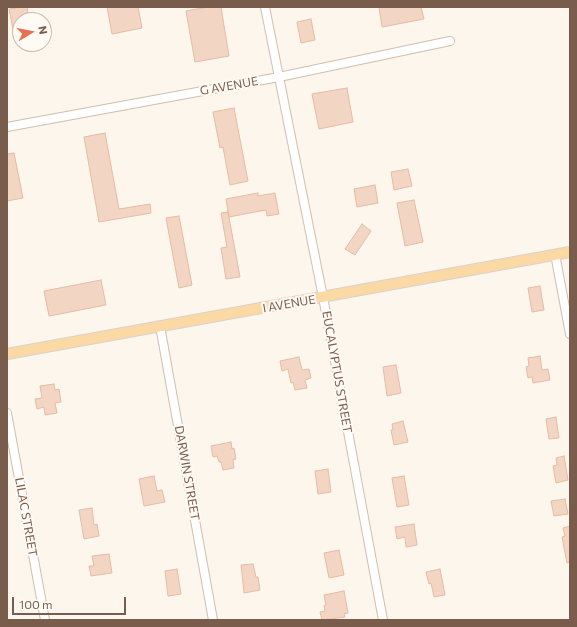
<!DOCTYPE html>
<html>
<head>
<meta charset="utf-8">
<style>
  body { margin:0 }
  #map { position:relative; width:577px; height:627px; overflow:hidden; background:#fdf6ec; font-family:Commissioner,sans-serif }
  canvas { display:block }
  .frame { position:absolute; inset:0; border:8px solid #7a5c4d; pointer-events:none }
  .north { position:absolute; left:12px; top:12px; width:40px; height:40px; box-sizing:border-box; background:#fffaf3; border:1px solid #cabbb1; border-radius:50%; rotate:80deg; font-size:11px; font-weight:700; line-height:16px; text-align:center; color:#7a5c4d }
  .north::after { content:''; display:block; margin:auto; width:14px; height:18px; background:#e76f51; clip-path:polygon(50% 0,100% 100%,50% 72%,0 100%) }
  .scale { position:absolute; left:12px; top:597px; width:114px; height:18px; box-sizing:border-box; border:2px solid #7a5c4d; border-top:0; padding-left:5px; font-size:12px; line-height:14px; white-space:nowrap; color:#7a5c4d; -webkit-text-stroke:3px #fffaf3; paint-order:stroke }
</style>
</head>
<body>
<div id="map">
<canvas width="577" height="627"></canvas>
<div class="frame"></div>
<div class="north">N</div>
<div class="scale">100 m</div>
</div>
<script>
const g = document.querySelector('canvas').getContext('2d');
g.lineJoin = 'round';
function fill(path, color) { g.fillStyle = color; g.fill(path, 'evenodd'); }
const toPath = rows => new Path2D(rows.map(r => 'M' + r).join(''));
function stroke(path, color, width, dash) { g.strokeStyle = color; g.lineWidth = width; g.lineCap = dash ? 'butt' : 'round'; g.setLineDash(dash || []); g.stroke(path); }
function drawText(font, color, halo, rows, align = 'center') {
  g.font = font + ' Commissioner,sans-serif'; g.lineWidth = 4; g.setLineDash([]); g.textBaseline = 'middle'; g.strokeStyle = halo; g.fillStyle = color; for (const [text, x, y, turn = 0] of rows) {
    g.save(); g.translate(x, y); g.rotate((+turn || 0) * Math.PI / 180); g.textAlign = isNaN(turn) ? turn : align; if (halo) g.strokeText(text, 0, 0); g.fillText(text, 0, 0); g.restore();
  }
}
const building = toPath([
  [22,7,27,7,29,20,20,20,20,29,13,30,9,9,22,7],
  [107,7,138,7,142,28,112,34,107,7],
  [208,7,221,7,229,56,195,62,186,11,208,7],
  [379,7,421,7,424,19,382,27,379,7],
  [311,19,315,40,301,43,297,22,311,19],
  [347,88,353,122,319,129,312,94,347,88],
  [234,108,248,181,230,185,223,147,220,148,213,112,234,108],
  [105,133,119,209,150,204,151,213,99,222,84,137,105,133],
  [14,153,23,198,7,201,7,154,14,153],
  [408,169,412,186,394,190,391,172,408,169],
  [375,185,378,203,357,207,354,189,375,185],
  [258,193,258,196,275,193,279,214,267,216,266,210,229,217,226,199,258,193],
  [414,200,423,242,405,246,397,203,414,200],
  [228,212,240,277,226,279,221,248,227,247,221,213,228,212],
  [179,216,192,285,179,288,166,218,179,216],
  [362,224,371,231,355,255,345,249,362,224],
  [101,280,106,305,49,316,44,291,101,280],
  [540,286,544,310,532,312,528,288,540,286],
  [540,356,542,370,548,369,550,380,533,383,532,377,528,378,526,367,529,366,528,358,540,356],
  [299,357,302,370,309,369,311,378,305,380,307,388,295,390,293,382,291,383,288,369,282,371,280,361,299,357],
  [396,365,401,393,387,396,383,367,396,365],
  [54,384,55,390,59,389,61,402,55,403,57,413,45,415,44,407,37,409,35,399,42,398,40,386,54,384],
  [556,417,559,438,549,439,546,419,556,417],
  [403,421,408,442,394,445,391,430,393,430,392,424,403,421],
  [231,442,232,449,234,448,236,459,233,460,234,468,223,470,221,462,219,462,217,456,213,457,211,446,231,442],
  [564,456,568,480,556,483,553,466,557,465,556,458,564,456],
  [328,469,331,492,318,494,315,471,328,469],
  [154,476,157,491,162,490,165,502,144,506,139,479,154,476],
  [404,476,409,505,397,507,392,478,404,476],
  [565,499,568,514,554,516,551,501,565,499],
  [92,508,94,525,97,524,99,536,84,539,79,510,92,508],
  [414,524,417,545,406,547,405,537,397,539,395,527,414,524],
  [570,526,570,562,567,563,562,537,565,536,563,528,570,526],
  [339,550,344,575,329,578,324,553,339,550],
  [109,554,112,573,91,576,89,566,94,566,92,556,109,554],
  [253,564,256,577,258,577,260,590,244,593,241,565,253,564],
  [177,569,181,594,168,596,165,571,177,569],
  [440,569,445,595,434,597,431,583,429,584,426,572,440,569],
  [344,591,348,613,344,614,345,617,322,620,320,612,325,611,324,606,326,605,324,595,344,591]
]);
fill(building, '#f3d5c3');
stroke(building, '#e6bba3', 1);
const minor = toPath([
  [265,7,323,297,383,620],
  [7,127,279,77,450,41],
  [555,254,570,334],
  [160,326,213,620],
  [7,413,45,620]
]);
const major = toPath([
  [7,354,570,252]
]);
stroke(minor, '#d1beb0', 10);
stroke(major, '#dad1cd', 12);
stroke(minor, '#fff', 8);
stroke(major, '#fbd9a5', 10);
drawText('12px', '#7a5c4d', '#fffaf3', [
  ["G AVENUE",229,86,-10],
  ["I AVENUE",289,304,-10],
  ["EUCALYPTUS STREET",337,372,80],
  ["DARWIN STREET",187,473,80],
  ["LILAC STREET",26,517,80]
]);
</script>
</body>
</html>
